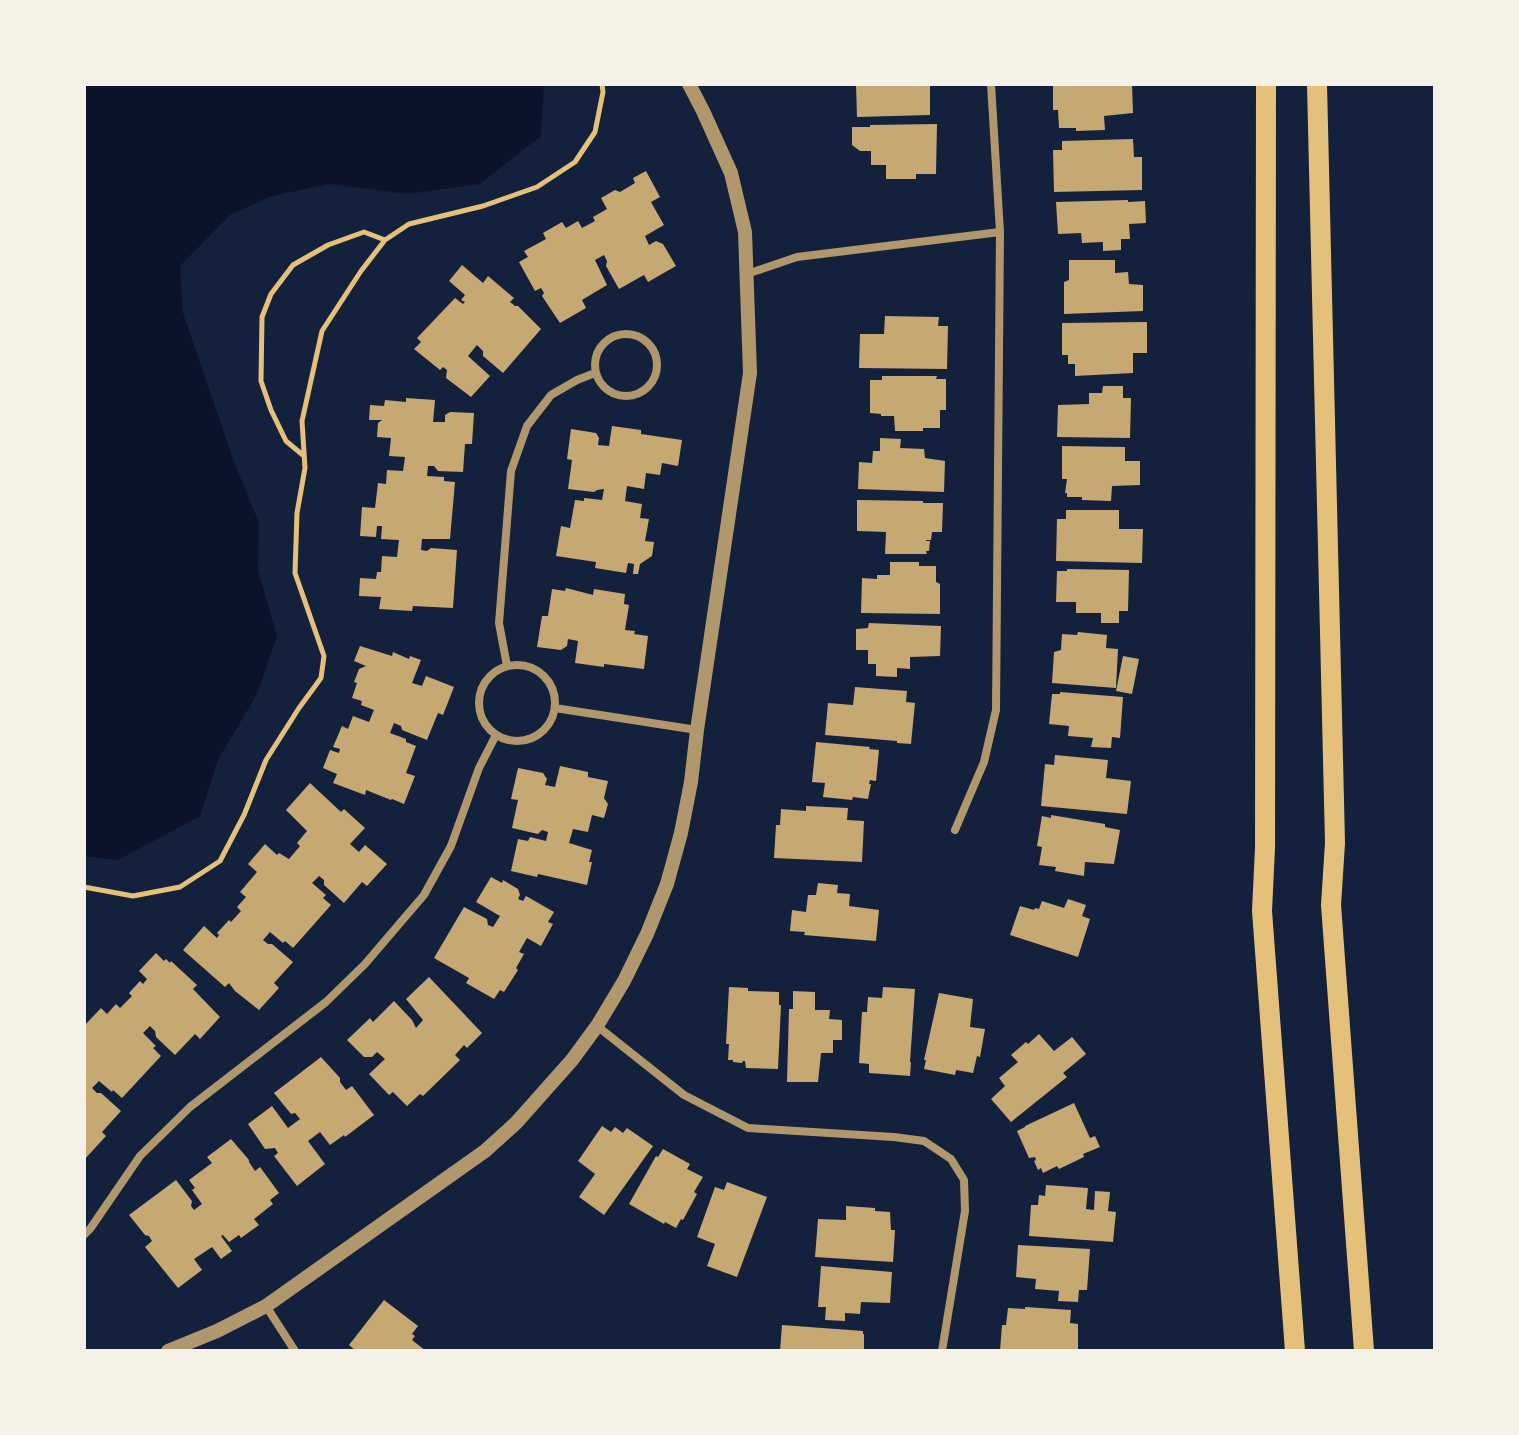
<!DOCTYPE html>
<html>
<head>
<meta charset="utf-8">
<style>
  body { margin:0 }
  #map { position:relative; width:1519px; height:1435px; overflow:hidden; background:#14213d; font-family:Roboto,sans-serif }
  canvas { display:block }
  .frame { position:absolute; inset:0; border:86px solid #f6f1e7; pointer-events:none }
</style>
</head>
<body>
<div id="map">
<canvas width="1519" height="1435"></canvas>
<div class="frame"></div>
</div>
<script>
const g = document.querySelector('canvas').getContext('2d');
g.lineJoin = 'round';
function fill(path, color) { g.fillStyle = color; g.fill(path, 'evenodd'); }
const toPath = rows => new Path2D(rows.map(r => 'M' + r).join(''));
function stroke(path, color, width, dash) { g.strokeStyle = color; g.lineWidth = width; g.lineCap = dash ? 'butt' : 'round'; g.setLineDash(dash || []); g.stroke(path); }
fill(toPath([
  [84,84,542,84,544,85,541,136,480,184,408,194,329,184,272,196,230,215,180,266,183,313,233,459,259,523,258,570,277,636,257,694,218,760,200,816,118,860,84,856]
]), '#0b132b');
fill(toPath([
  [856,84,930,84,930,115,857,117],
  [1053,84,1132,84,1133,113,1104,116,1105,130,1076,131,1076,128,1059,128,1058,110,1053,110],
  [937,124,936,174,916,174,916,179,886,179,886,165,871,165,871,151,860,151,852,145,852,127,870,127,870,125],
  [1133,139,1134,157,1142,157,1142,190,1054,192,1053,150,1062,150,1062,141],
  [646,171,660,197,651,202,664,225,645,236,649,245,656,241,663,244,676,266,648,282,644,275,619,289,606,266,607,261,604,255,595,260,607,285,582,300,586,308,560,323,542,296,544,293,541,288,535,291,519,262,528,257,524,251,546,239,543,233,562,222,566,228,578,221,582,228,595,221,593,217,607,209,601,198,615,190,620,192,635,183,633,178],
  [1128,200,1128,202,1145,201,1146,223,1129,224,1130,239,1121,239,1121,250,1103,251,1103,242,1082,243,1081,233,1058,234,1056,202],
  [1069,260,1115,260,1115,273,1128,272,1129,284,1143,285,1143,311,1064,314,1064,282,1069,280],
  [462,265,483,283,488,276,514,298,510,302,515,306,518,306,541,329,503,373,483,356,483,351,477,345,468,356,490,376,471,397,446,378,447,370,443,367,440,370,414,349,421,342,417,338,455,298,463,304,465,302,461,300,465,295,449,281],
  [885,316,939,317,938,326,948,326,947,369,859,368,860,334,884,334],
  [1147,322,1147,353,1133,353,1133,373,1075,376,1075,364,1068,364,1068,355,1062,355,1062,323],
  [882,376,937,376,936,379,946,379,946,410,940,410,940,428,923,428,923,431,895,431,894,416,881,416,881,414,870,413,870,380,882,380],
  [1103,386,1123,386,1123,398,1131,398,1130,438,1057,437,1058,405,1089,404,1089,393,1102,393],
  [406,398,435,400,433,422,445,422,445,415,450,412,474,413,472,444,465,444,463,472,438,471,434,466,428,466,427,476,444,477,444,481,455,482,450,539,422,539,421,550,427,551,431,548,457,550,453,608,413,606,412,611,379,609,381,597,359,596,360,578,376,579,377,572,381,572,382,556,397,557,399,540,381,539,382,526,377,526,376,537,360,536,362,507,375,508,378,483,386,484,387,470,403,471,405,457,389,456,391,438,377,437,378,423,382,420,369,420,370,405,384,406,385,400,406,402],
  [612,426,641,430,641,434,682,440,678,466,662,463,660,475,646,473,644,489,627,486,625,501,642,504,640,518,649,519,645,541,654,542,652,556,640,564,638,574,633,574,634,564,628,563,626,573,595,568,596,562,556,556,561,526,570,528,575,500,584,501,584,498,602,500,604,489,597,490,594,492,568,489,572,460,567,459,571,429,596,433,599,438,598,445,609,446],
  [880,438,901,439,900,448,924,449,925,458,945,461,944,492,858,489,859,462,872,463,873,451,880,451],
  [1062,446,1125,447,1125,461,1140,461,1140,485,1112,486,1111,501,1082,500,1082,497,1067,497,1067,493,1065,493,1067,479,1062,479],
  [857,500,923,501,923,503,943,503,942,532,932,532,931,540,926,540,926,541,930,541,929,551,926,551,927,554,885,554,886,532,857,531],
  [1066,510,1119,510,1119,529,1143,529,1142,563,1056,561,1057,519,1066,519],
  [890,562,919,562,919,566,936,566,936,582,940,584,940,614,861,613,862,578,877,579,877,575,890,575],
  [1067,569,1129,570,1128,611,1119,611,1119,623,1101,623,1101,613,1076,613,1076,602,1056,602,1057,571,1067,571],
  [566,588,593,595,594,589,625,594,624,604,629,605,625,630,635,631,634,634,648,636,644,669,604,664,604,667,575,663,578,641,568,639,567,646,561,650,537,647,542,616,548,616,552,589,565,591],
  [869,623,941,626,940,656,910,657,910,669,897,668,897,677,876,676,876,664,868,664,868,650,856,650,856,629,868,628],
  [1078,632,1107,635,1106,648,1118,649,1116,688,1052,683,1054,652,1061,650,1062,634,1077,635],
  [360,646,392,656,393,652,409,659,410,656,421,660,412,683,422,686,426,676,454,687,443,715,438,713,427,740,402,730,401,726,394,723,390,733,406,739,406,742,416,746,406,773,415,776,404,804,392,799,391,800,366,790,365,795,333,783,337,774,323,768,330,750,339,753,340,749,333,747,342,726,348,729,353,716,369,722,374,710,361,705,362,701,352,698,357,683,354,682,359,669,366,666,354,661],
  [1123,656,1139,659,1132,694,1116,691],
  [855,687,907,691,906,702,915,703,911,744,897,743,897,741,825,735,828,703,853,705],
  [1060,692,1123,697,1120,738,1112,737,1111,748,1091,747,1093,738,1068,736,1069,726,1049,724,1052,694,1060,694],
  [816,742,870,747,869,749,879,750,876,781,870,780,869,784,871,784,868,799,853,797,852,800,823,797,825,783,812,782],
  [1055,755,1108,760,1106,778,1131,781,1127,814,1041,806,1045,764,1054,765],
  [560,766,588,772,588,777,608,781,604,798,608,804,604,818,592,815,588,832,573,829,569,843,592,850,589,862,592,862,587,885,538,874,537,877,511,871,518,839,528,841,530,837,546,841,548,832,542,830,538,834,512,828,518,800,511,799,518,768,543,773,547,779,545,785,555,787],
  [310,783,341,812,344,809,365,828,350,844,359,852,365,845,387,864,367,886,362,882,344,903,324,885,324,880,319,876,312,883,326,895,323,898,331,905,293,948,285,941,283,943,270,932,263,940,268,944,272,944,293,962,274,983,279,988,259,1010,235,991,229,983,225,987,183,950,204,926,217,938,219,935,217,933,229,920,231,922,241,911,237,907,246,897,240,892,257,872,248,864,265,844,277,855,279,853,289,859,300,846,297,843,307,831,286,810],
  [806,806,848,808,847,820,864,821,862,862,774,858,776,825,780,825,781,809,806,811],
  [1051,815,1105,824,1105,827,1120,830,1114,864,1085,862,1084,876,1055,871,1056,867,1039,865,1042,847,1037,846,1042,816,1051,818],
  [491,877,502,883,503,880,518,889,520,895,518,899,523,901,526,896,554,912,548,922,553,924,541,946,527,938,519,952,524,954,516,968,518,970,504,992,500,990,494,999,466,983,469,978,434,958,464,907,487,919,488,925,493,927,500,916,476,902],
  [818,883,838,885,837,893,850,894,849,906,879,910,876,941,804,935,805,932,790,931,792,910,806,912,808,895,816,895],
  [1068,899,1086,905,1082,916,1090,919,1078,957,1010,935,1020,906,1034,910,1035,908,1039,909,1042,901,1064,908],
  [156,953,164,961,166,959,170,963,171,961,197,985,193,989,220,1017,200,1039,195,1034,175,1055,156,1037,155,1031,150,1026,143,1033,156,1046,153,1048,161,1056,122,1098,113,1090,112,1092,99,1081,92,1088,97,1093,101,1093,121,1111,102,1132,106,1136,84,1160,84,1026,101,1008,107,1014,116,1004,120,1008,132,996,129,993,140,981,143,984,147,979,139,971],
  [429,977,482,1033,467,1048,464,1045,455,1055,460,1060,423,1096,420,1094,407,1106,393,1092,389,1095,369,1074,385,1059,377,1052,372,1057,364,1057,347,1040,370,1018,373,1022,394,1001,412,1020,416,1028,423,1020,406,999],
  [729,987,748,988,748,991,779,992,779,1005,781,1005,778,1069,746,1068,745,1061,743,1061,742,1063,733,1062,733,1060,728,1060,729,1044,726,1044],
  [883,987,915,989,910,1062,911,1062,910,1076,869,1073,869,1064,859,1063,862,1012,867,1012,868,997,882,998],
  [793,991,815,992,815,1010,830,1010,829,1019,842,1020,842,1040,833,1040,833,1053,821,1053,818,1082,787,1082,789,1009,793,1009],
  [939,993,973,999,970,1027,985,1029,980,1057,977,1056,973,1073,956,1070,955,1075,924,1069,926,1060,924,1060],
  [1039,1034,1054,1051,1072,1037,1086,1054,1063,1073,1067,1077,1011,1122,991,1099,1005,1086,999,1078,1018,1062,1011,1055,1026,1042,1028,1044],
  [321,1057,340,1078,340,1082,346,1090,352,1086,374,1115,345,1137,344,1135,330,1145,320,1132,308,1141,325,1164,297,1186,274,1156,278,1153,275,1148,265,1149,248,1124,272,1106,288,1128,300,1119,295,1113,291,1114,274,1093],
  [1074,1103,1090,1138,1095,1136,1100,1147,1083,1154,1084,1157,1059,1169,1057,1166,1043,1173,1041,1168,1038,1170,1034,1161,1036,1160,1035,1157,1029,1158,1017,1131,1025,1127,1025,1126],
  [602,1126,611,1132,615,1127,623,1133,627,1128,653,1146,604,1215,579,1197,595,1174,578,1161],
  [231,1139,249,1160,249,1162,255,1171,260,1167,279,1193,270,1200,273,1204,254,1219,259,1225,241,1238,239,1235,229,1242,223,1235,221,1236,232,1251,221,1259,212,1247,194,1259,202,1270,178,1288,145,1247,152,1241,149,1236,145,1235,129,1215,176,1180,192,1201,191,1206,194,1210,202,1204,192,1190,195,1188,189,1180,212,1163,207,1157],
  [663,1149,690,1164,687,1169,703,1177,694,1192,697,1194,683,1220,681,1219,676,1228,665,1222,664,1224,629,1204,656,1156,658,1157],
  [727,1182,767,1197,737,1277,707,1266,715,1244,697,1237,715,1187,724,1190],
  [1046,1185,1088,1188,1086,1209,1094,1210,1095,1191,1110,1192,1108,1211,1116,1212,1113,1242,1029,1236,1031,1205,1038,1205,1039,1195,1045,1196],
  [846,1206,875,1208,875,1211,890,1212,891,1230,895,1230,893,1262,815,1257,818,1219,846,1220],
  [1018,1245,1090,1249,1087,1290,1079,1290,1078,1302,1058,1301,1059,1291,1035,1289,1036,1279,1016,1277],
  [821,1266,892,1272,890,1303,861,1302,860,1314,845,1313,845,1321,825,1320,826,1307,818,1307],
  [384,1300,418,1326,412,1334,415,1336,412,1340,426,1351,356,1351,349,1345],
  [1025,1307,1071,1310,1070,1323,1078,1324,1078,1351,1000,1351,1002,1325,1006,1325,1008,1308,1025,1309],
  [782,1325,863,1331,863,1334,864,1334,864,1351,780,1351]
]), '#c6a872');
stroke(toPath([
  [304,456,286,441,271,410,261,381,262,317,271,294,293,265,328,245,364,232,385,240],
  [84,887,133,896,180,887,220,861,244,815,266,760,299,708,321,678,324,656,295,573,297,513,305,468,302,421,322,331,361,271,385,240,409,224,483,206,537,187,575,162,595,132,603,92,602,84]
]), '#e5c07b', 5);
stroke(toPath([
  [747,274,797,257,1000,232],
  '595 365a31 31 0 1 1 62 0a31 31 0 1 1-62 0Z',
  '479 703a38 38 0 1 1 76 0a38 38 0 1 1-76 0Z',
  [507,666,499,623,511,471,527,426,551,395,577,380,595,373],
  [555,708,697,730],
  [955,830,984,762,996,710,1000,232,991,84],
  [597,1026,684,1095,748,1128,894,1137,924,1141,951,1159,964,1180,965,1211,942,1351],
  [84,1235,90,1229,140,1156,190,1107,326,1002,365,964,424,895,451,846,479,768,496,735],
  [266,1306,295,1351]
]), '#b1986c', 8);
stroke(toPath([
  [168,1351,217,1331,266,1306,485,1151,516,1123,572,1060,597,1026,624,981,647,934,667,884,681,833,691,782,697,730,750,373,745,232,731,173,703,111,689,84]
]), '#b1986c', 14);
stroke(toPath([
  [1266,84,1265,848,1262,911,1295,1351],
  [1317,84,1335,843,1331,905,1364,1351]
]), '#e5c07b', 20);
</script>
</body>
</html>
